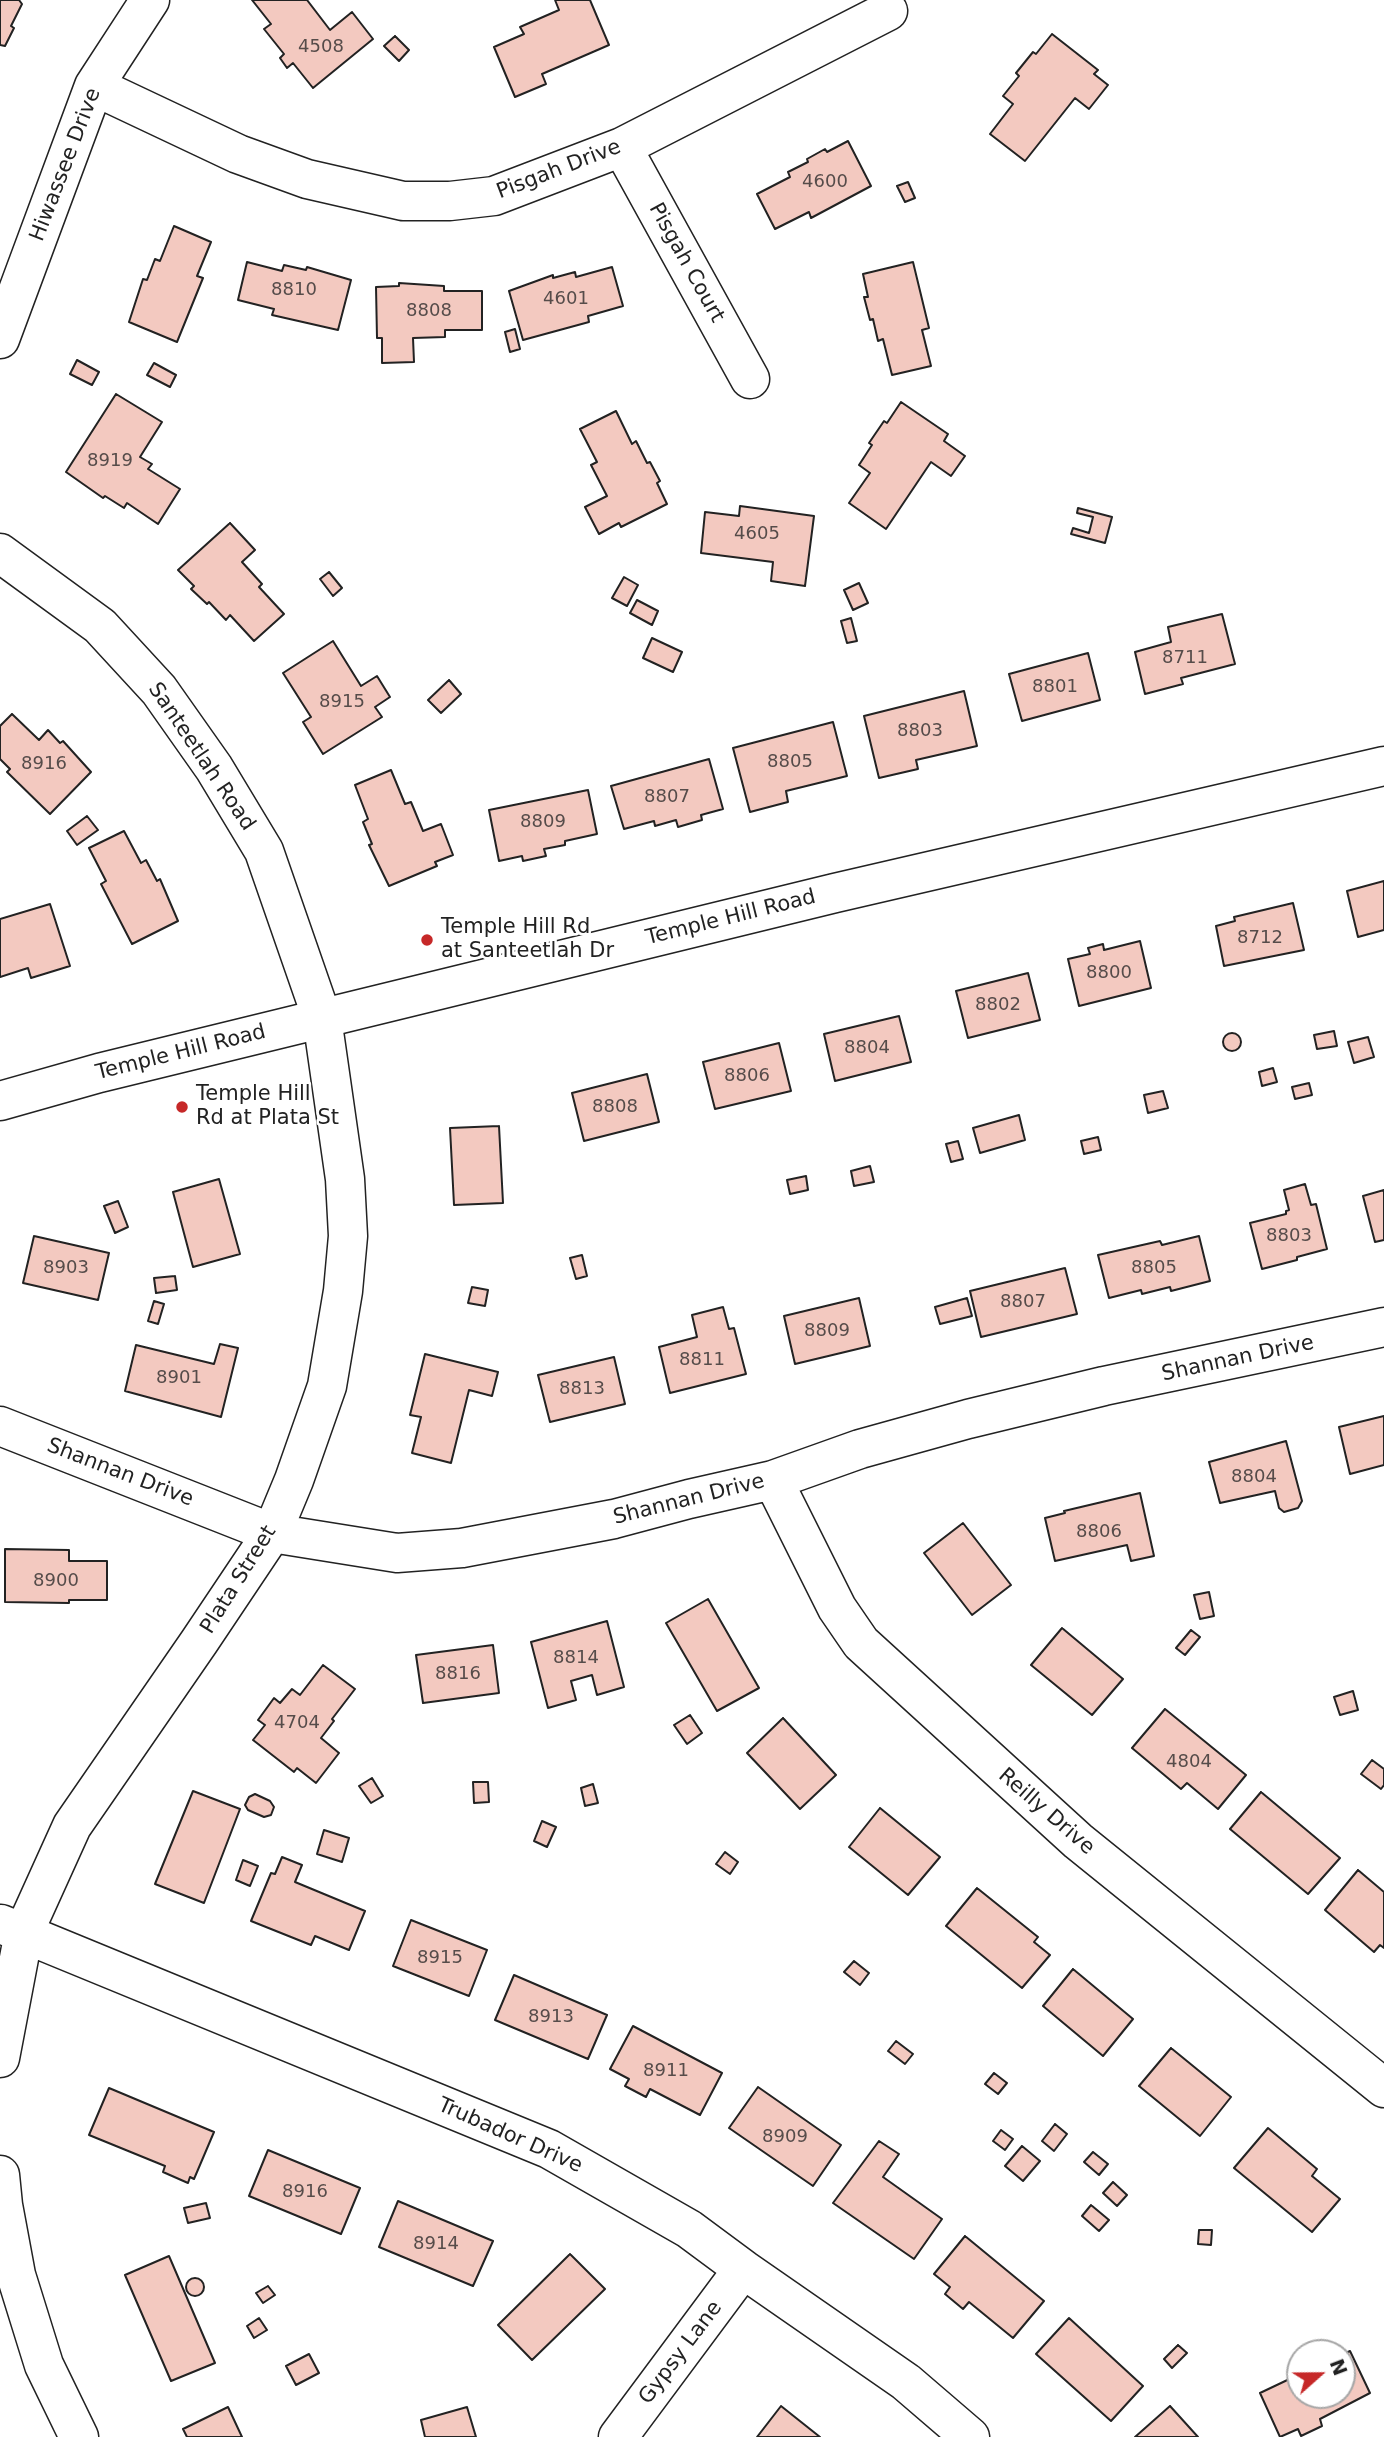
<!DOCTYPE html>
<html>
<head>
<meta charset="utf-8">
<style>
  body { margin:0 }
  #map { position:relative; width:1384px; height:2437px; overflow:hidden; background:#fff; font-family:"DejaVu Sans",sans-serif }
  canvas { display:block }
  .north { position:absolute; left:1286px; top:2339px; width:70px; height:70px; box-sizing:border-box; background:#fff; border:2px solid #a7a7a7; border-radius:50%; rotate:69deg; font-size:19px; font-weight:700; line-height:28px; text-align:center; color:#222 }
  .north::after { content:''; display:block; margin:auto; width:24px; height:32px; background:#c62828; clip-path:polygon(50% 0,100% 100%,50% 72%,0 100%) }
</style>
</head>
<body>
<div id="map">
<canvas width="1384" height="2437"></canvas>
<div class="north">N</div>
</div>
<script>
const g = document.querySelector('canvas').getContext('2d');
g.lineJoin = 'round';
function fill(path, color) { g.fillStyle = color; g.fill(path, 'evenodd'); }
const toPath = rows => new Path2D(rows.map(r => 'M' + r).join(''));
function stroke(path, color, width, dash) { g.strokeStyle = color; g.lineWidth = width; g.lineCap = dash ? 'butt' : 'round'; g.setLineDash(dash || []); g.stroke(path); }
function drawText(font, color, halo, rows, align = 'center') {
  g.font = font + ' "DejaVu Sans",sans-serif'; g.lineWidth = 5; g.setLineDash([]); g.textBaseline = 'middle'; g.strokeStyle = halo; g.fillStyle = color; for (const [text, x, y, turn = 0] of rows) {
    g.save(); g.translate(x, y); g.rotate((+turn || 0) * Math.PI / 180); g.textAlign = isNaN(turn) ? turn : align; if (halo) g.strokeText(text, 0, 0); g.fillText(text, 0, 0); g.restore();
  }
}
const building = toPath([
  [0,0,19,0,22,4,11,26,14,28,5,46,0,45,0,0],
  [252,0,307,0,330,30,352,12,373,39,313,88,293,63,287,68,280,58,284,54,264,29,271,24,252,0],
  [555,0,590,0,609,45,542,74,546,84,515,97,494,47,524,34,520,27,559,10,555,0],
  [1052,34,1098,70,1094,74,1108,85,1089,109,1075,98,1025,161,990,134,1013,104,1003,96,1019,76,1016,73,1033,52,1036,54,1052,34],
  [395,36,409,50,399,61,384,46,395,36],
  [848,141,871,186,811,218,809,212,775,229,757,194,790,177,788,172,808,162,807,159,825,149,827,152,848,141],
  [908,182,915,198,905,202,897,186,908,182],
  [174,226,211,242,197,276,203,278,177,342,129,322,143,279,147,280,155,259,160,261,174,226],
  [247,262,282,271,284,265,306,270,307,267,351,280,338,330,272,315,274,309,238,300,247,262],
  [913,262,929,328,922,330,931,366,892,375,883,339,878,341,873,319,870,320,864,297,868,297,863,274,913,262],
  [612,267,623,306,588,316,589,322,523,340,509,291,553,275,553,278,575,272,576,277,612,267],
  [399,283,444,286,444,291,482,291,482,330,445,330,445,337,413,338,414,362,382,363,382,338,377,338,376,287,399,286,399,283],
  [515,329,520,349,510,352,505,332,515,329],
  [77,360,99,372,92,385,70,374,77,360],
  [154,363,176,375,170,387,147,375,154,363],
  [116,394,162,422,140,457,152,464,148,469,180,489,158,524,127,503,124,508,105,496,103,498,66,472,116,394],
  [901,402,948,434,944,441,965,456,951,476,931,462,886,529,849,503,870,473,859,465,872,445,869,443,884,421,887,423,901,402],
  [616,411,632,444,636,441,647,463,650,462,660,481,657,483,667,504,621,527,619,523,599,534,585,507,607,496,591,465,597,462,580,429,616,411],
  [740,506,814,516,805,586,771,581,773,562,701,553,705,512,739,516,740,506],
  [1078,508,1112,517,1105,543,1071,534,1073,528,1089,533,1093,517,1077,513,1078,508],
  [230,523,255,550,242,562,262,584,259,587,284,614,254,641,230,615,226,620,209,602,207,604,191,589,194,586,178,570,230,523],
  [329,572,342,588,333,596,320,579,329,572],
  [624,577,638,585,627,606,612,598,624,577],
  [859,583,868,603,853,610,844,590,859,583],
  [637,600,658,611,652,625,630,613,637,600],
  [1222,614,1235,664,1181,678,1183,684,1145,694,1135,652,1171,642,1168,627,1222,614],
  [851,618,857,641,847,643,841,621,851,618],
  [652,638,682,652,673,672,643,658,652,638],
  [333,641,361,686,377,676,390,697,375,707,382,717,323,754,303,722,311,717,283,673,333,641],
  [1088,653,1100,700,1022,721,1009,674,1088,653],
  [449,680,461,694,441,713,428,700,449,680],
  [964,691,977,746,916,760,918,769,879,778,864,716,964,691],
  [12,714,39,740,48,730,60,743,63,741,91,772,50,814,7,772,10,769,0,759,0,726,12,714],
  [833,722,847,776,786,791,788,802,750,812,733,748,833,722],
  [709,759,723,809,701,815,702,820,678,827,676,820,655,826,654,821,624,829,611,786,709,759],
  [391,770,405,804,411,802,423,831,441,824,453,855,435,862,437,866,389,886,369,845,372,844,363,822,368,819,355,785,391,770],
  [588,790,597,834,565,841,565,845,544,849,546,856,523,861,522,856,499,861,489,810,588,790],
  [87,816,98,830,77,845,67,831,87,816],
  [124,831,141,863,146,860,157,881,160,879,178,921,132,944,101,884,106,881,89,848,124,831],
  [1384,881,1384,930,1358,937,1347,891,1384,881],
  [1293,903,1304,950,1224,966,1216,926,1235,921,1234,917,1293,903],
  [50,904,70,966,31,978,28,968,0,977,0,919,50,904],
  [1140,941,1151,988,1079,1006,1068,959,1090,954,1088,948,1103,944,1104,950,1140,941],
  [1028,973,1040,1020,968,1038,956,991,1028,973],
  [899,1016,911,1062,835,1081,824,1034,899,1016],
  [1334,1031,1337,1046,1317,1049,1314,1035,1334,1031],
  '1223 1042a9 9 0 1 1 18 0a9 9 0 1 1-18 0Z',
  [1368,1037,1374,1057,1354,1063,1348,1042,1368,1037],
  [779,1043,791,1091,715,1109,703,1062,779,1043],
  [1273,1068,1277,1082,1262,1086,1259,1072,1273,1068],
  [647,1074,659,1122,584,1141,572,1093,647,1074],
  [1309,1083,1312,1095,1295,1099,1292,1087,1309,1083],
  [1163,1091,1168,1108,1148,1113,1144,1095,1163,1091],
  [1019,1115,1025,1140,980,1153,973,1128,1019,1115],
  [499,1126,503,1203,454,1205,450,1128,499,1126],
  [1098,1137,1101,1150,1084,1154,1081,1141,1098,1137],
  [958,1141,963,1159,951,1162,946,1144,958,1141],
  [870,1166,874,1182,854,1186,851,1171,870,1166],
  [806,1176,808,1190,790,1194,787,1180,806,1176],
  [219,1179,240,1254,193,1267,173,1192,219,1179],
  [1305,1184,1311,1205,1316,1204,1327,1249,1297,1257,1297,1260,1262,1269,1250,1223,1286,1214,1286,1211,1289,1210,1284,1190,1305,1184],
  [1384,1190,1384,1240,1375,1242,1363,1196,1384,1190],
  [118,1201,128,1227,115,1233,104,1206,118,1201],
  [34,1236,109,1253,98,1300,23,1283,34,1236],
  [1199,1236,1210,1281,1171,1291,1170,1287,1142,1294,1141,1290,1109,1298,1098,1255,1160,1241,1162,1245,1199,1236],
  [582,1255,587,1276,576,1279,570,1258,582,1255],
  [1065,1268,1077,1314,981,1337,970,1291,1065,1268],
  [175,1276,177,1290,156,1293,154,1278,175,1276],
  [472,1287,488,1290,485,1306,468,1303,472,1287],
  [859,1298,870,1346,795,1364,784,1316,859,1298],
  [967,1298,972,1316,940,1324,935,1307,967,1298],
  [154,1301,164,1304,158,1324,148,1321,154,1301],
  [723,1307,729,1329,734,1328,746,1374,670,1393,659,1347,697,1337,692,1315,723,1307],
  [220,1344,238,1348,221,1417,125,1391,136,1345,214,1364,220,1344],
  [425,1354,498,1372,492,1396,469,1390,451,1463,412,1453,421,1417,410,1415,425,1354],
  [614,1357,625,1404,550,1422,538,1375,614,1357],
  [1384,1416,1384,1465,1350,1474,1339,1427,1384,1416],
  [1286,1441,1302,1501,1298,1508,1284,1512,1279,1508,1275,1491,1220,1503,1209,1462,1286,1441],
  [1140,1493,1154,1556,1131,1561,1127,1545,1055,1561,1045,1518,1065,1513,1064,1511,1140,1493],
  [963,1523,1011,1585,972,1615,924,1553,963,1523],
  [5,1549,69,1550,69,1561,107,1561,107,1600,69,1600,69,1603,5,1602,5,1549],
  [1209,1592,1214,1616,1200,1619,1194,1595,1209,1592],
  [708,1599,759,1688,717,1711,666,1623,708,1599],
  [607,1621,624,1687,597,1695,592,1675,571,1681,576,1700,548,1708,531,1642,607,1621],
  [1062,1628,1123,1679,1092,1715,1031,1665,1062,1628],
  [1191,1630,1200,1637,1185,1655,1176,1648,1191,1630],
  [493,1645,499,1693,423,1703,416,1655,493,1645],
  [323,1665,355,1689,332,1719,334,1721,321,1738,339,1753,316,1783,297,1768,294,1772,253,1740,265,1725,258,1720,274,1698,280,1703,292,1689,300,1695,323,1665],
  [1353,1691,1358,1710,1340,1715,1334,1697,1353,1691],
  [1165,1709,1246,1775,1218,1809,1187,1783,1181,1789,1132,1748,1165,1709],
  [690,1715,702,1733,687,1744,674,1725,690,1715],
  [783,1718,836,1775,800,1809,747,1753,783,1718],
  [1372,1760,1384,1769,1384,1785,1381,1789,1361,1774,1372,1760],
  [372,1778,383,1796,371,1803,359,1786,372,1778],
  [473,1782,488,1782,489,1802,474,1803,473,1782],
  [593,1784,598,1803,585,1806,581,1788,593,1784],
  [193,1791,240,1809,204,1903,155,1884,193,1791],
  [1261,1792,1340,1858,1308,1894,1230,1829,1261,1792],
  [255,1794,270,1801,274,1807,271,1815,264,1817,248,1810,245,1805,249,1797,255,1794],
  [880,1808,940,1857,908,1895,849,1847,880,1808],
  [542,1821,556,1827,547,1847,534,1841,542,1821],
  [324,1830,349,1838,342,1862,317,1854,324,1830],
  [725,1852,738,1862,730,1874,716,1864,725,1852],
  [282,1857,302,1865,295,1882,365,1911,349,1950,315,1936,311,1945,251,1921,271,1873,275,1874,282,1857],
  [243,1860,258,1866,250,1886,236,1880,243,1860],
  [1358,1870,1384,1892,1384,1948,1380,1945,1374,1952,1325,1910,1358,1870],
  [977,1888,1038,1937,1034,1942,1050,1955,1022,1988,946,1926,977,1888],
  [411,1920,487,1950,469,1996,393,1966,411,1920],
  [854,1961,869,1973,860,1985,844,1972,854,1961],
  [1073,1969,1133,2019,1103,2056,1043,2006,1073,1969],
  [514,1975,607,2015,588,2059,495,2020,514,1975],
  [633,2026,722,2073,700,2115,650,2089,646,2097,625,2086,629,2079,610,2069,633,2026],
  [896,2041,913,2054,905,2064,888,2051,896,2041],
  [1171,2048,1231,2097,1200,2136,1139,2086,1171,2048],
  [994,2073,1007,2083,998,2094,985,2084,994,2073],
  [758,2087,841,2145,813,2186,729,2128,758,2087],
  [109,2088,214,2132,194,2179,190,2177,188,2183,163,2172,165,2166,89,2135,109,2088],
  [1055,2124,1067,2134,1054,2151,1042,2141,1055,2124],
  [1268,2128,1317,2169,1312,2176,1340,2199,1312,2232,1234,2168,1268,2128],
  [1001,2130,1013,2139,1005,2150,993,2141,1001,2130],
  [879,2141,899,2154,883,2177,942,2219,914,2259,833,2203,879,2141],
  [1022,2146,1040,2161,1023,2181,1005,2166,1022,2146],
  [268,2150,360,2188,341,2234,249,2196,268,2150],
  [1093,2152,1108,2164,1099,2175,1084,2162,1093,2152],
  [1113,2182,1127,2195,1117,2206,1103,2193,1113,2182],
  [398,2201,493,2241,473,2286,379,2247,398,2201],
  [206,2203,210,2218,188,2223,184,2208,206,2203],
  [1091,2205,1109,2220,1099,2231,1082,2216,1091,2205],
  [1199,2230,1212,2230,1211,2245,1198,2244,1199,2230],
  [965,2236,1044,2301,1013,2338,969,2302,963,2309,945,2294,950,2287,934,2274,965,2236],
  [570,2254,605,2289,532,2360,498,2325,570,2254],
  [169,2256,215,2363,171,2381,125,2275,169,2256],
  '186 2287a9 9 0 1 1 18 0a9 9 0 1 1-18 0Z',
  [268,2286,275,2295,263,2303,256,2293,268,2286],
  [259,2318,267,2330,254,2338,247,2326,259,2318],
  [1069,2318,1143,2386,1111,2421,1036,2354,1069,2318],
  [1178,2345,1187,2353,1172,2368,1164,2359,1178,2345],
  [1350,2351,1370,2393,1320,2419,1322,2426,1301,2436,1298,2429,1280,2437,1260,2393,1300,2374,1300,2395,1342,2395,1342,2355,1350,2351],
  [309,2354,319,2373,296,2385,286,2366,309,2354],
  [781,2406,820,2437,757,2437,781,2406],
  [1170,2406,1198,2437,1135,2437,1170,2406],
  [228,2407,242,2437,187,2437,183,2429,228,2407],
  [467,2407,476,2437,425,2437,421,2420,467,2407]
]);
fill(building, '#f3c9c0');
stroke(building, '#222', 2);
const minor = toPath([
  [94,86,238,154,307,179,403,201,450,201,494,196,622,147,888,11],
  [622,147,750,379],
  [0,339,94,86,150,0],
  [0,553,100,626,159,690,214,768,264,851,322,1018,345,1179,348,1236,343,1291,327,1386,294,1480,272,1533,199,1642,72,1826,24,1932,0,2058],
  [0,1426,272,1533,397,1553,462,1548,614,1519,689,1499,773,1480,860,1449,968,1419,1104,1386,1384,1327],
  [773,1480,837,1608,861,1643,1078,1841,1384,2088],
  [1,1924,549,2149,689,2229,743,2269,906,2382,970,2437],
  [0,2175,3,2205,16,2275,44,2365,79,2437],
  [618,2437,743,2269]
]);
const major = toPath([
  [0,1101,99,1073,835,893,1384,766]
]);
stroke(minor, '#222', 41);
stroke(major, '#222', 41);
stroke(minor, '#fff', 38);
stroke(major, '#fff', 38);
for (const [x, y, r, color] of [
  [427,940,7,"#c62828"],
  [182,1107,7,"#c62828"]
]) { const dot = new Path2D(); dot.arc(x, y, r, 0, 2 * Math.PI); g.fillStyle = color; g.fill(dot); stroke(dot, '#fff', 2.5); }
drawText('18px', '#564c4a', null, [
  ["4508",321,47],
  ["4600",825,182],
  ["8810",294,290],
  ["4601",566,299],
  ["8808",429,311],
  ["8919",110,461],
  ["4605",757,534],
  ["8711",1185,658],
  ["8801",1055,687],
  ["8915",342,702],
  ["8803",920,731],
  ["8805",790,762],
  ["8916",44,764],
  ["8807",667,797],
  ["8809",543,822],
  ["8712",1260,938],
  ["8800",1109,973],
  ["8802",998,1005],
  ["8804",867,1048],
  ["8806",747,1076],
  ["8808",615,1107],
  ["8803",1289,1236],
  ["8903",66,1268],
  ["8805",1154,1268],
  ["8807",1023,1302],
  ["8809",827,1331],
  ["8811",702,1360],
  ["8901",179,1378],
  ["8813",582,1389],
  ["8804",1254,1477],
  ["8806",1099,1532],
  ["8900",56,1581],
  ["8814",576,1658],
  ["8816",458,1674],
  ["4704",297,1723],
  ["4804",1189,1762],
  ["8915",440,1958],
  ["8913",551,2017],
  ["8911",666,2071],
  ["8909",785,2137],
  ["8916",305,2192],
  ["8914",436,2244]
]);
drawText('21px', '#222', '#fff', [
  ["Hiwassee Drive",66,165,-69],
  ["Pisgah Drive",559,170,-21],
  ["Pisgah Court",686,263,61],
  ["Santeetlah Road",201,757,56],
  ["Temple Hill Road",731,918,-14],
  ["Temple Hill Road",181,1053,-14],
  ["Shannan Drive",1238,1359,-12],
  ["Shannan Drive",120,1473,21],
  ["Shannan Drive",689,1500,-14],
  ["Plata Street",239,1580,-58],
  ["Reilly Drive",1046,1812,41],
  ["Trubador Drive",510,2136,24],
  ["Gypsy Lane",681,2353,-53]
]);
drawText('21px', '#222', '#fff', [
  ["Temple Hill Rd",441,928],
  ["at Santeetlah Dr",441,952],
  ["Temple Hill",196,1095],
  ["Rd at Plata St",196,1119]
], 'left');
</script>
</body>
</html>
